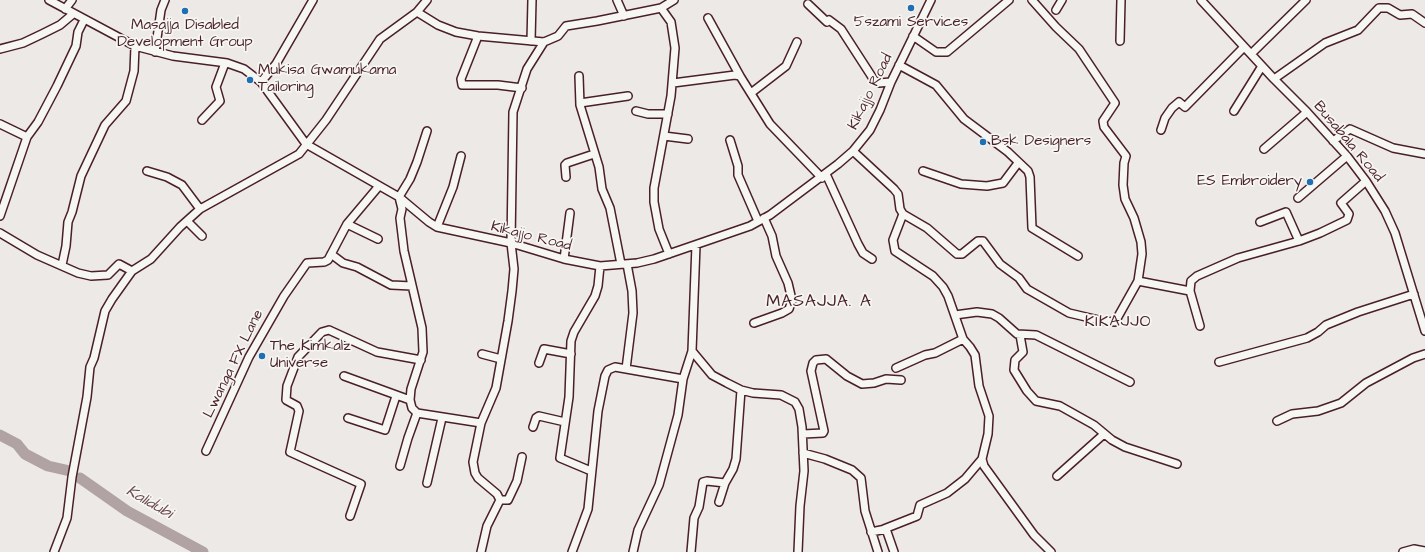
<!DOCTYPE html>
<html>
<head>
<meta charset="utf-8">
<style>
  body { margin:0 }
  canvas { display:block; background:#ece9e6 }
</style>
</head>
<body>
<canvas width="1425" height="552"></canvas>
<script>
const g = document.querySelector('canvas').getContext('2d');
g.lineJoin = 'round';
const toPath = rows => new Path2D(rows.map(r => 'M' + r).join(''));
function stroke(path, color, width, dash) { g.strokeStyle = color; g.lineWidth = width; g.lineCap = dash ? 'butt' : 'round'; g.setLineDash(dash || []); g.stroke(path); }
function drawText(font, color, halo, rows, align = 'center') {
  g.font = font + ' "Architects Daughter",sans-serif'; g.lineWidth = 3.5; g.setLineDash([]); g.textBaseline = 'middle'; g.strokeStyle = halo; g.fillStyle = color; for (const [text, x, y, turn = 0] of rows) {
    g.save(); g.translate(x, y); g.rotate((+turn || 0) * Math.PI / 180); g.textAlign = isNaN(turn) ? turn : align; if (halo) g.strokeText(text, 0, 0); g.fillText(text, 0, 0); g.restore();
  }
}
stroke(toPath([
  [0,435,17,444,25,454,48,466,70,471],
  [80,478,127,511,203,552]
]), '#b1a2a3', 11);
const minor = toPath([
  [49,0,135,46,173,56,227,63,244,69,261,82,306,144,399,197,429,222,437,227,511,243,564,259,600,266,637,263,654,259,750,226,770,215,838,164,853,151,870,130,880,110,891,82,931,0],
  [617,0,624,16],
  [1032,0,1056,27,1079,49,1115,103,1103,121,1104,127,1126,156,1124,163,1123,185,1125,199,1134,218,1141,242,1142,254,1138,281,1190,291],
  [1201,0,1274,79,1307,112,1347,156,1366,181,1385,211,1395,233,1425,331],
  [808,4,827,22,829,20,841,29,874,80,879,83,891,82],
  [661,8,671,22,675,48,671,96,654,188,654,202,659,229,669,254],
  [65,9,72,0],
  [1056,10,1062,0],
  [417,12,438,25,456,32,478,36,544,42,558,36,566,26,597,21,661,8,674,0],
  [708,18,740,76],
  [478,36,461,79,462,85,498,85,522,88],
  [913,36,936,52,947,52,1009,0],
  [531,41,532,0],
  [1120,41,1121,0],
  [0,49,23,43,42,34,60,25,73,14],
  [155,52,161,10,165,0],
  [1251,54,1306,0],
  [899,65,936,85,964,119,1008,152,1028,171,1030,177,1032,228,1078,256],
  [579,76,580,105,599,167,602,189,610,208,621,264],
  [1274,79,1325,43,1358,30,1379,8,1388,8,1400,15,1412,14,1425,23],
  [261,82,276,64,313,0],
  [673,83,735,75,740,76,770,124,822,178],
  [751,93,786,66,797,42],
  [580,103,628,96],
  [636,111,648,114,668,114],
  [1234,111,1262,66],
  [202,120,220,101,216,87,225,63],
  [0,124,27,137],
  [1161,130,1165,118,1172,108,1179,102,1185,107,1244,47],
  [427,131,417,162,410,179,399,197,402,209,400,218,404,251,422,328,423,352,411,389,410,400,412,408,417,413,481,423],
  [664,136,688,139],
  [730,140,738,166,738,175,758,221],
  [1333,141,1350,129,1393,148,1425,154],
  [1264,149,1307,112],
  [853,151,894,189,898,194,900,209,903,214,927,228,957,254,962,254,978,241,983,241,1000,264,1019,278,1027,289,1069,313,1103,321,1115,322,1138,281],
  [147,171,167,177,182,185,200,209],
  [923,171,961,184,987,186,1003,183,1018,163],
  [826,174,858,244,863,253,872,259],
  [566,177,565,165,567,163,594,154],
  [1298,198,1347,156],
  [903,214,893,240,895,251,933,276,943,287,948,296,963,339,970,347,975,355,979,386,989,416,988,434,982,459,984,466,1034,535,1051,552],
  [0,216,27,137,38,122,57,86,76,46,78,32,84,20],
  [187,221,202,236],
  [1260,222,1286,212,1299,241],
  [347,224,378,239],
  [437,227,453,187,461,156],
  [0,233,37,255,78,273,91,276,108,275,119,264,132,271],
  [331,254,343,263,357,267,391,285,412,286],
  [564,259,570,213],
  [62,265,66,246,68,222,72,212,81,176,105,125,126,101,134,71,135,46],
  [955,315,977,312,992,314,999,318,1017,334,1036,335,1130,382],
  [754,323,782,313,789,309,792,300,788,283,776,256,772,236,764,218],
  [1200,326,1190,291,1191,281,1197,276,1238,258,1299,241,1320,233,1347,220,1349,214,1341,203,1366,181],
  [1020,335,1023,352,1015,360,1014,370,1027,391,1036,401,1060,406,1094,425,1112,440,1125,447,1177,464],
  [692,351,712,375,727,383,741,390,753,393,781,395,795,402,799,409,802,427,804,471,800,506,798,552],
  [482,354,501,359],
  [1219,362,1307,338,1318,332,1326,325,1358,312,1414,294],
  [539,363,544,349,571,354],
  [896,368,925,355,935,353,963,339],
  [626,369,633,313,632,291,627,264],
  [344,376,410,400],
  [348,418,385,430,396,396],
  [1277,421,1292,414,1318,411,1341,403,1366,383,1413,358,1425,354],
  [533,427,536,418,539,416,565,422],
  [803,434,823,433,824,431,811,371,813,363,816,360,826,359,847,376,862,384,874,383,886,379,901,380],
  [206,451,249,357,284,296,307,263,324,262,328,260,347,224,379,186],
  [803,453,825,459,852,470,861,478,865,511,878,552],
  [400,466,408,438,417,413],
  [591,471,560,458,569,397,571,341,574,332,595,296,598,286,600,266],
  [1057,476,1104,434],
  [427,483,442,418],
  [500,500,508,500,517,481,522,457],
  [719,502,725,483,733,469,736,459,741,390],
  [350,516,361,484,290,452,299,411,297,406,286,400,287,386,298,357,322,332,329,330,377,352,421,360],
  [884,529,917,516,920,505,947,493,965,479,982,459],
  [871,532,886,529,894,552],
  [54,552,67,518,72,477,87,397,90,367,94,358,105,311,112,299,132,271,151,259,180,227,200,209,299,154,326,120,380,39,417,12,427,0],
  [481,552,487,526,500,500,497,494,478,478,475,473,473,462,481,423,496,388,508,321,512,291,514,269,511,243,513,112,527,69,544,42],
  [572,552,588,509,598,411,605,376,608,370,615,367,683,379],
  [633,552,638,530,659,485,678,415,683,379,692,351,696,245],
  [691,552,694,518,699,507,703,482,707,481,725,483],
  [1403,552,1414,549,1425,551]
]);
stroke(minor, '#4a1f2b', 10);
stroke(minor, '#f6f6f2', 7);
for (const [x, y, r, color] of [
  [911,8,4,"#1f6fb2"],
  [185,11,4,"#1f6fb2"],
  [250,80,4,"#1f6fb2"],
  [983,142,4,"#1f6fb2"],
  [1310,182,4,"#1f6fb2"],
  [262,356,4,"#1f6fb2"]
]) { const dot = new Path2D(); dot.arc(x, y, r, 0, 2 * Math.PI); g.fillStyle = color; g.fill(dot); stroke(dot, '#f6f6f2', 1.5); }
drawText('15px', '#4a1f2b', '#f6f6f2', [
  ["5szami Services",911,23,"center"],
  ["Masajja Disabled",185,26,"center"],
  ["Development Group",185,43,"center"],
  ["Mukisa Gwamukama",258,71],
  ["Tailoring",258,88],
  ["Bsk Designers",991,142],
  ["ES Embroidery",1302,182,"right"],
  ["The Kimkalz",270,347],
  ["Universe",270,364]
], 'left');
drawText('15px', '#4a1f2b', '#f6f6f2', [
  ["Kikajjo Road",871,92,-64],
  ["Busabala Road",1348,142,50],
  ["Kikajjo Road",531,237,14],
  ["Lwanga FX Lane",234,364,-64]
]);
g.letterSpacing = '1px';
drawText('16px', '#4a1f2b', '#f6f6f2', [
  ["KIKAJJO",1118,323]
]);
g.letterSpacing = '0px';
drawText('italic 16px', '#6e4d55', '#f6f6f2', [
  ["Kalidubi",149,503,30]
]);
g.letterSpacing = '1px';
drawText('17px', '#4a1f2b', '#f6f6f2', [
  ["MASAJJA. A",819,302]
]);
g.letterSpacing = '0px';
</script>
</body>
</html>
